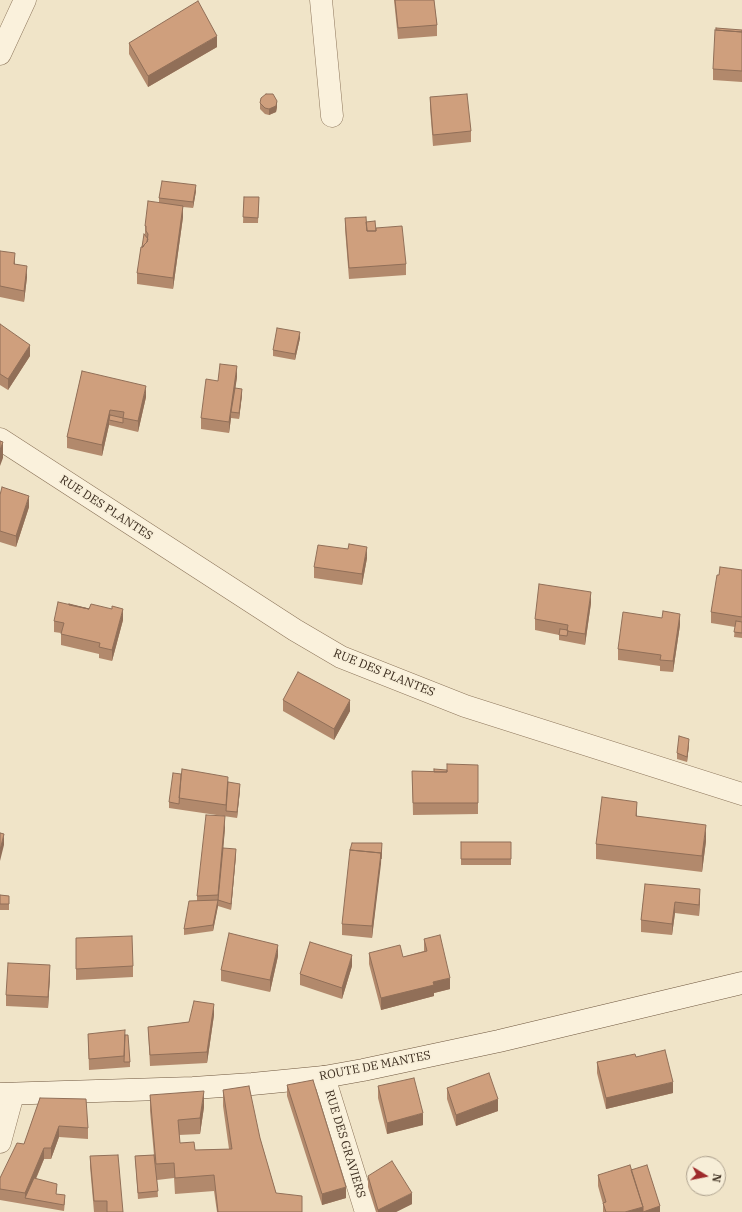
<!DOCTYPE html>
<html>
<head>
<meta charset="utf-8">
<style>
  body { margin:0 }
  #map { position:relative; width:742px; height:1212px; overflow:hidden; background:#f0e4c8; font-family:"IBM Plex Serif",serif }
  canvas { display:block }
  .north { position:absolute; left:686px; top:1156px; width:40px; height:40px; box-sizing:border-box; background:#f7eed8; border:1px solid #ada18e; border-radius:50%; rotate:100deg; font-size:11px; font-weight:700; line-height:16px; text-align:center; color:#3d2e20 }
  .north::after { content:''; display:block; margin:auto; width:14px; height:18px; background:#9e2a2b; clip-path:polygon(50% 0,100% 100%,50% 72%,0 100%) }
</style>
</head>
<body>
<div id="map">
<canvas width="742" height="1212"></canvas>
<div class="north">N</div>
</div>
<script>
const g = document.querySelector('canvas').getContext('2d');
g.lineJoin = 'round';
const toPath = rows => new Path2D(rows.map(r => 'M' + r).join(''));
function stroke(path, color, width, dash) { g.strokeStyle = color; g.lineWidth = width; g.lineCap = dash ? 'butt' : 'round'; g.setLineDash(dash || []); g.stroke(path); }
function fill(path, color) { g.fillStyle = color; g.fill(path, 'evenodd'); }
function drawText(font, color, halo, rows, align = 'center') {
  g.font = font + ' "IBM Plex Serif",serif'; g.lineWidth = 3; g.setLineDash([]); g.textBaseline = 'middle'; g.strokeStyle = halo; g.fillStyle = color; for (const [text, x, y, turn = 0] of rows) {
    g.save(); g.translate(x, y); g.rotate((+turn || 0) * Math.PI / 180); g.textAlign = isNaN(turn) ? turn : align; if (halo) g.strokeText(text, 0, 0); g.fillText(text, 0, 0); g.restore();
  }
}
const street = toPath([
  [321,0,332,116],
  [0,54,25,0],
  [0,439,295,630,341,657,465,706,742,794],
  [324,1077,366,1212],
  [0,1142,13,1094]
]);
const secondary = toPath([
  [0,1094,193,1088,252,1084,324,1077,363,1070,499,1041,742,983]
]);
stroke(street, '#8d765c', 23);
stroke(secondary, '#6f573f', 23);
stroke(street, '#faf1dc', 22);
stroke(secondary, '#faf1dc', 22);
fill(toPath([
  [394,0,434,0,437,25,437,36,398,39],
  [742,30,742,82,713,80,713,69],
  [129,43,217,47,148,87,129,54],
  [430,97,471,131,471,142,433,146,430,108],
  [260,103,277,107,276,112,269,115,265,114,260,109],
  [196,191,193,208,183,207,183,217,173,289,137,284,137,273,142,247,145,235,145,226,159,203,159,198],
  [244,197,259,197,258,223,243,223],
  [345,218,366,222,376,231,406,264,406,275,349,279,345,229],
  [0,251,15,265,27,277,24,302,0,297],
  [0,324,30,356,8,390,0,385],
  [300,338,295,360,273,356,273,350],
  [82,371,146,397,138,432,109,425,102,456,67,448,67,437],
  [237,377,235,388,242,395,239,419,231,418,229,433,201,429,201,418,218,381],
  [0,495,29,507,16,547,0,542],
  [348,549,367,558,362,585,314,578,314,567],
  [742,570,742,638,734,637,735,627,711,623,711,612,719,575],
  [591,603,585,645,559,640,559,635,535,630,535,619],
  [123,620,112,661,99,658,99,654,61,645,61,633,54,632,54,621],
  [680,625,673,672,660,671,660,666,618,660,618,649],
  [283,700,350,711,334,740,283,711],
  [689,745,687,762,677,759,677,753],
  [478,765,478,814,413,815,412,771,434,772],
  [228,782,240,790,237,818,169,808,169,802],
  [637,816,706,841,702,872,596,859,596,844],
  [225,828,223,848,236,855,231,910,218,906,213,931,184,935,184,929,197,901,197,896],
  [461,842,511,842,511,865,461,865],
  [382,848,372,938,342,935,342,924],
  [645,884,700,900,699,916,675,913,672,935,641,932,641,920],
  [0,895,9,896,9,910,0,910],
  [76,938,133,966,133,977,76,980],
  [424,939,450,989,434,993,434,996,381,1010,369,964,369,953,403,957,424,951],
  [278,956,270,992,221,981,221,970],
  [352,966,342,999,300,985,300,974],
  [50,976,48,1008,6,1006,6,995],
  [214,1015,207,1063,150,1066,148,1027,189,1022],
  [88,1034,125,1035,130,1062,130,1067,89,1070],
  [636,1057,673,1093,606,1109,597,1073,597,1062],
  [287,1085,346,1198,322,1205,287,1096],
  [378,1086,423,1125,387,1134,378,1098],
  [447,1088,498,1111,456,1126,447,1099],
  [223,1090,260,1138,276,1193,302,1212,217,1212,214,1191,175,1194,174,1178,157,1180,158,1197,138,1199,135,1156,154,1155,150,1111,150,1095,204,1107,200,1134,179,1135,180,1143,195,1150,229,1149,223,1106],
  [40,1098,88,1128,88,1139,59,1137,51,1159,44,1159,36,1179,57,1189,56,1194,65,1201,64,1211,0,1200,0,1178,24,1144],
  [90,1156,123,1212,94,1212,90,1167],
  [631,1170,660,1212,603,1212,603,1204,598,1186,598,1175],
  [368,1176,412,1204,396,1212,376,1212,368,1187]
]), '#b2896c');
fill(toPath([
  [217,36,217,47,148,87,148,76],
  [277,101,277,107,276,112,269,115,269,109],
  [196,185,196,191,193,208,193,202],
  [183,206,183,217,173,289,173,278],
  [15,253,15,264,14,275,14,264],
  [27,266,27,277,24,302,24,291],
  [300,332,300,338,295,360,295,354],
  [30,345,30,356,8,390,8,379],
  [237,366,237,377,232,413,231,412,231,418,229,433,229,422],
  [146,386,146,397,138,432,138,421],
  [242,389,242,395,239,419,239,413],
  [110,410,110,420,109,420,109,425,102,456,102,445],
  [3,442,3,458,0,466,0,450],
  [29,496,29,507,16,547,16,536],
  [367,547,367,558,362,585,362,574],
  [591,592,591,603,585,645,585,634],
  [123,609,123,620,112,661,112,650],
  [680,614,680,625,673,672,673,661],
  [350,700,350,711,334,740,334,729],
  [689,739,689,745,687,762,687,757],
  [240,784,240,790,237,818,237,812],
  [637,802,637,818,636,816],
  [225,816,225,828,219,900,218,895],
  [706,825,706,841,702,872,702,856],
  [4,834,4,845,0,861,0,850],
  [382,843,381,864,372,938,372,926],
  [236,849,236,855,231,910,231,904],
  [700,889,700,900,699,916,699,905],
  [218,900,218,906,213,931,213,925],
  [675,902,675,913,672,935,672,924],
  [278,945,278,956,270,992,270,980],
  [352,955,352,966,342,999,342,988],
  [50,965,50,976,48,1008,48,997],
  [450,978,450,989,434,993,434,996,381,1010,381,998,433,982],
  [214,1004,214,1015,207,1063,207,1052],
  [673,1082,673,1093,606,1109,606,1098],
  [204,1091,204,1107,200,1134,200,1118],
  [498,1099,498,1111,456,1126,456,1115],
  [423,1113,423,1125,387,1134,387,1123],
  [59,1126,59,1137,51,1159,51,1148],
  [44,1148,44,1159,27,1199,25,1198,25,1193],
  [346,1187,346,1198,322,1205,322,1194],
  [412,1193,412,1204,396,1212,378,1212,378,1210],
  [660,1206,660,1212,625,1212,643,1207]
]), '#916f58');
const building = toPath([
  [395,0,434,0,437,25,398,28,395,0],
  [198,1,217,36,148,76,129,43,198,1],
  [716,28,742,30,742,32,716,30,716,28],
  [715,30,742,32,742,71,713,69,715,30],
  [266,94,273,94,277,101,276,106,269,109,265,108,260,103,261,98,266,94],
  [467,94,471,131,433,135,430,97,467,94],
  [162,181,196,185,193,202,159,198,162,181],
  [244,197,259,197,258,218,243,217,244,197],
  [148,201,183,206,173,278,137,273,141,247,143,247,144,245,147,242,148,234,146,231,146,226,145,226,148,201],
  [366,217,367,231,376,231,376,228,402,226,406,264,349,268,345,218,366,217],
  [375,221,376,231,367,231,366,222,375,221],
  [144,234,148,239,147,242,144,245,143,247,142,247,144,234],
  [0,251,15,253,14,264,27,266,24,291,0,286,0,251],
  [0,324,30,345,8,379,0,374,0,324],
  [277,328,300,332,295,354,273,350,277,328],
  [220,364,237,366,229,422,201,418,206,379,218,381,220,364],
  [82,371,146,386,138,421,123,418,124,412,110,410,102,445,67,437,82,371],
  [235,388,242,389,239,413,231,412,235,388],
  [110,415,123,418,123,423,109,420,110,415],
  [0,441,3,442,0,450,0,441],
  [2,487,29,496,16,536,0,531,0,495,2,487],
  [349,544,367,547,362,574,314,567,318,545,348,549,349,544],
  [720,567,742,570,742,617,711,612,717,575,719,575,720,567],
  [539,584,591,592,585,634,567,631,568,625,535,619,539,584],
  [58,602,89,609,91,604,112,609,112,606,123,609,112,650,99,647,100,643,61,634,64,623,54,621,58,602],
  [69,604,89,609,69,605,69,604],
  [663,611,680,614,673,661,660,660,661,655,618,649,623,612,662,618,663,611],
  [736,621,742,622,742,633,734,632,736,621],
  [560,629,568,630,567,636,559,635,560,629],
  [298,672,350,700,334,729,283,700,298,672],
  [679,736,689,739,687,757,677,753,679,736],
  [447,764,478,765,478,803,413,803,412,771,447,772,447,764],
  [182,769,228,777,226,805,179,798,182,769],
  [434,769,447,770,447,772,434,772,434,769],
  [173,773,181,774,179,804,169,802,173,773],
  [228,782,240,784,237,812,226,811,228,782],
  [602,797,637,802,636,816,706,825,702,856,596,844,602,797],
  [206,815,225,816,218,895,197,896,206,815],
  [0,833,4,834,0,850,0,833],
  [461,842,511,842,511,859,461,859,461,842],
  [352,843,382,843,381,859,381,853,350,850,352,843],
  [223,848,236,849,231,904,218,900,223,848],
  [350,850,381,853,372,926,342,924,350,850],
  [645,884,700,889,699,905,675,902,672,924,641,920,645,884],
  [0,895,9,896,9,904,0,904,0,895],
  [218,900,213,925,184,929,189,901,218,900],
  [229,933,278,945,270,980,221,970,229,933],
  [440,935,450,978,433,982,434,985,381,998,369,953,400,945,403,957,427,951,424,939,440,935],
  [132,936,133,966,76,969,76,938,132,936],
  [310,942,352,955,342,988,300,974,310,942],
  [8,963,50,965,48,997,6,995,8,963],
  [194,1001,214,1004,207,1052,150,1055,148,1027,189,1022,194,1001],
  [125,1030,124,1056,89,1059,88,1034,125,1030],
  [125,1035,128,1035,130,1062,124,1062,125,1035],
  [665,1050,673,1082,606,1098,597,1062,635,1054,636,1057,665,1050],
  [489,1073,498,1099,456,1115,447,1088,489,1073],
  [414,1078,423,1113,387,1123,378,1086,414,1078],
  [313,1080,346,1187,322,1194,287,1085,313,1080],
  [249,1086,260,1138,276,1193,302,1196,302,1212,218,1212,214,1175,175,1178,174,1163,156,1164,150,1095,204,1091,200,1118,178,1120,180,1143,194,1142,195,1150,232,1149,223,1090,249,1086],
  [40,1098,86,1099,88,1128,59,1126,51,1148,44,1148,25,1193,0,1189,0,1178,17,1143,24,1144,40,1098],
  [118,1155,123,1212,107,1212,107,1201,94,1201,90,1156,118,1155],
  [154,1155,158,1191,138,1193,135,1156,154,1155],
  [392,1161,412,1193,378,1210,368,1176,392,1161],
  [630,1165,643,1207,625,1212,606,1212,603,1203,606,1202,598,1175,630,1165],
  [647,1165,660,1206,643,1212,643,1207,631,1170,647,1165],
  [34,1178,57,1184,56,1194,65,1195,64,1205,25,1198,34,1178]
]);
fill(building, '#cf9f7d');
stroke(building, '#916f58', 1);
drawText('12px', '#3d2e20', '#f7eed8', [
  ["RUE DES PLANTES",106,508,33],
  ["RUE DES PLANTES",384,673,22],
  ["ROUTE DE MANTES",375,1066,-11],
  ["RUE DES GRAVIERS",345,1144,73]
]);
</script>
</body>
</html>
